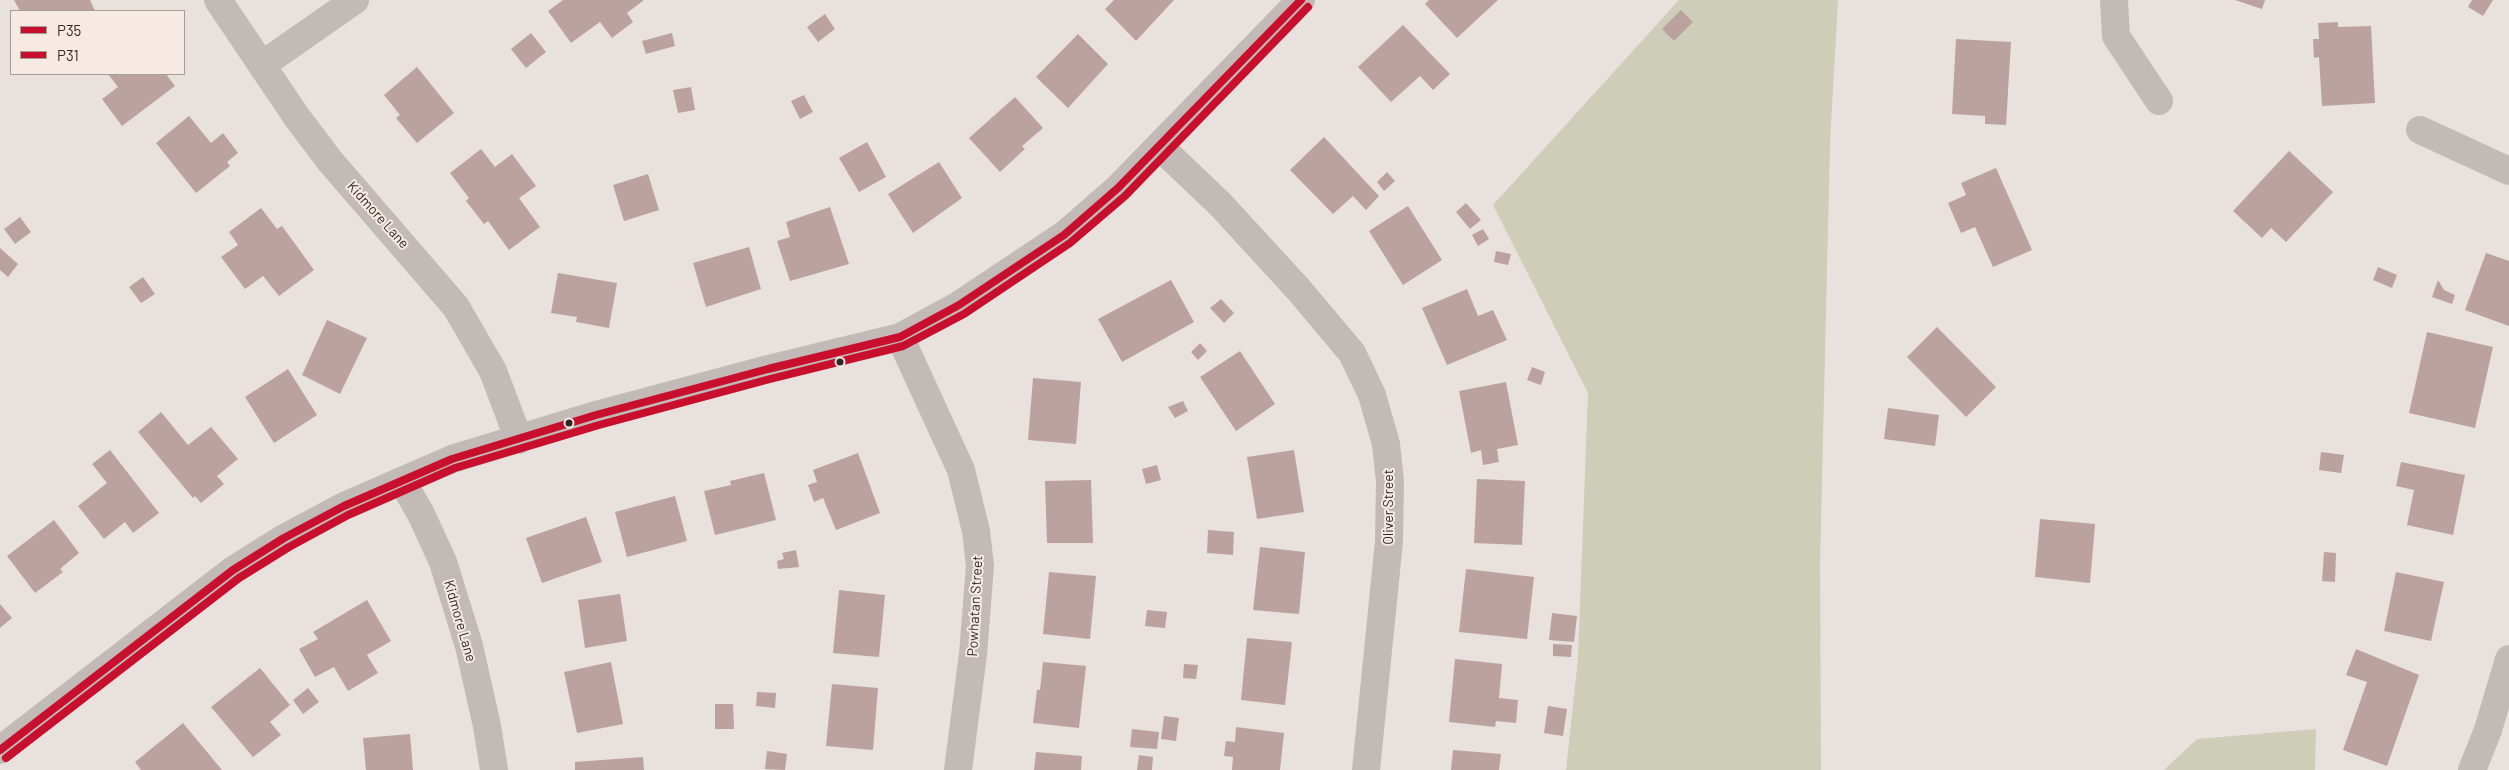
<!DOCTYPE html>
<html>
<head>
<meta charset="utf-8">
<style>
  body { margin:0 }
  #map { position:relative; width:2509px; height:770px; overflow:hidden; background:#e9e1dd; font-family:Barlow,sans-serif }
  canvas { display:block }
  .legend { position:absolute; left:10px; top:10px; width:175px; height:65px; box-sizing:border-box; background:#f7eae2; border:1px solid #a89c96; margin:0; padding:6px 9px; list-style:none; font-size:15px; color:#322725 }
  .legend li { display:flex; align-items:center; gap:10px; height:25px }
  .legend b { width:25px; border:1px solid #a89c96 }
</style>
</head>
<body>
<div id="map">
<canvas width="2509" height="770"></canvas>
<ul class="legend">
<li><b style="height:6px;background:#c8102e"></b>P35</li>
<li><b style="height:6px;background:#c8102e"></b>P31</li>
</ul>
</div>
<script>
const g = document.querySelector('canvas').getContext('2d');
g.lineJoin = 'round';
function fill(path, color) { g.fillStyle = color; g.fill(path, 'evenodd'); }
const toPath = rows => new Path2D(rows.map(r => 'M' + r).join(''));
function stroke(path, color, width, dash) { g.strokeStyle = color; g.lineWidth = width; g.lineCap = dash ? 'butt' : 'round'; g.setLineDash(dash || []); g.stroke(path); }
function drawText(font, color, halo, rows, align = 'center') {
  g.font = font + ' Barlow,sans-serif'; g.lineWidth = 4; g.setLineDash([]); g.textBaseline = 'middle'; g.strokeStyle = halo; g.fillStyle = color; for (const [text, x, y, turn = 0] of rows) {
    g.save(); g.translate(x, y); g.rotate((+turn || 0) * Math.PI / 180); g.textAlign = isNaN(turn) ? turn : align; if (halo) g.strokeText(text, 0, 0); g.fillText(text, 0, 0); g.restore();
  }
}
fill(toPath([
  [1679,0,1838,0,1830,143,1820,564,1821,770,1566,770,1578,659,1588,393,1493,205],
  [2316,729,2315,770,2164,770,2197,739]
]), '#cecdb7');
fill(toPath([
  [14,0,90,0,95,11,20,11],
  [563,0,644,0,627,13,633,22,612,38,600,22,571,43,548,11],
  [1114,0,1174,0,1136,41,1105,9],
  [1429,0,1498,0,1457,38,1425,4],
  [2235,0,2265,0,2262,9],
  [2472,0,2493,0,2483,16,2468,7],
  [1681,10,1693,22,1674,41,1662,29],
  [825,14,835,29,818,42,807,27],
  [2338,22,2338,27,2371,26,2375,103,2322,106,2319,57,2314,58,2313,39,2319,39,2318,23],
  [1403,25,1450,74,1433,90,1420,76,1391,102,1358,67],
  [531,33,546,52,526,68,511,49],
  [672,33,675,46,646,54,642,41],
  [1078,34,1108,64,1068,108,1036,77],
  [1956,39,2011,42,2006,125,1985,124,1985,116,1952,114],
  [417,67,454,113,417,143,396,118,400,115,384,95],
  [108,74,166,74,175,86,122,126,102,99,118,87],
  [691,87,695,110,678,113,673,90],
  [804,95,813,112,800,119,791,101],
  [1015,97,1043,128,1022,146,1025,149,1000,172,969,138],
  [189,116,211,143,223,133,238,153,227,162,230,166,196,193,156,143],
  [1324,137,1379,196,1366,210,1353,196,1333,214,1290,170],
  [867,142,886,177,859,192,839,158],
  [481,149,495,167,512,154,536,186,519,198,540,227,509,250,488,221,484,224,466,201,469,198,450,173],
  [2289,151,2333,192,2286,242,2271,228,2262,238,2233,211],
  [939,162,962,198,913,233,888,194],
  [1996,168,2032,250,1993,267,1975,227,1961,233,1948,203,1966,195,1961,183],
  [1387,172,1395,181,1384,191,1377,182],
  [648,174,659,210,624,221,613,185],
  [1466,203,1481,220,1470,229,1456,212],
  [1408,206,1442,260,1403,285,1369,231],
  [830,207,849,264,790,281,777,241,790,237,786,222],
  [261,208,277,229,282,226,314,270,279,296,263,276,245,289,221,257,238,245,229,232],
  [20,217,31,232,15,244,4,229],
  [1483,229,1489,239,1478,246,1472,235],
  [749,247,761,289,706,307,693,263],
  [0,248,18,264,8,277,0,270],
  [1496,251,1511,254,1508,265,1494,262],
  [2486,253,2509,261,2509,326,2465,310],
  [2378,267,2397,275,2392,288,2373,280],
  [558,273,617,283,609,328,576,322,577,317,551,313],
  [143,277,155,294,141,303,129,287],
  [1171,280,1194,322,1122,362,1098,319],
  [2438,280,2444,290,2455,295,2452,304,2432,297],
  [1467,289,1478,316,1493,310,1507,340,1447,365,1422,308],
  [1221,299,1234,313,1224,323,1210,308],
  [327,320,367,338,340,394,302,375],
  [1937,327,1996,387,1966,417,1907,357],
  [2427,332,2493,347,2475,428,2409,413],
  [1200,343,1207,351,1198,360,1191,352],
  [1240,351,1275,404,1236,431,1200,377],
  [1532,367,1545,372,1541,385,1527,380],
  [288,369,317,415,274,443,245,397],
  [1033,378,1081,382,1076,444,1028,440],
  [1506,382,1518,445,1497,449,1499,462,1483,465,1481,450,1471,453,1459,391],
  [1183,401,1188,411,1175,418,1168,407],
  [1888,408,1939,415,1935,446,1884,439],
  [161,412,188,445,211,427,238,459,217,476,224,484,201,503,195,496,193,498,138,432],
  [110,450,159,513,133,533,125,522,104,539,78,506,107,483,92,464],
  [1294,450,1304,512,1257,519,1247,457],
  [2321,452,2344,455,2341,473,2319,470],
  [858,453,880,513,836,530,823,498,814,502,808,485,817,482,813,470],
  [2401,462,2465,475,2453,535,2407,525,2414,490,2396,486],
  [1157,465,1161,480,1146,484,1142,469],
  [764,473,776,520,715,535,704,491,731,485,730,481],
  [1477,479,1525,481,1522,545,1474,543],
  [1091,480,1093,543,1047,543,1045,481],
  [675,496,687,541,627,557,615,512],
  [586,517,602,562,542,583,526,538],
  [2040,519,2095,524,2090,583,2035,577],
  [54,520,79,553,60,569,63,572,35,593,7,556],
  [1208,530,1234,532,1233,555,1207,553],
  [1260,547,1305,552,1299,614,1253,610],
  [796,550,799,567,778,569,777,561,784,559,782,553],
  [2324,552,2336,553,2335,582,2322,581],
  [1466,569,1534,577,1527,639,1459,632],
  [1049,572,1096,576,1090,639,1043,634],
  [2396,572,2444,582,2431,641,2384,631],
  [839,590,885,595,879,657,833,653],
  [620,594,627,641,585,648,578,600],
  [367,600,391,641,367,655,378,673,348,691,334,667,315,677,299,649,318,639,313,632],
  [0,604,12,618,0,628],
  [1147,610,1167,612,1165,628,1145,626],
  [1552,613,1577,616,1574,642,1549,640],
  [1247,638,1292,642,1285,705,1241,700],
  [1553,644,1572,645,1571,657,1553,656],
  [2356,649,2419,675,2387,766,2343,750,2367,682,2346,675],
  [1455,659,1502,664,1499,698,1518,700,1516,723,1496,721,1495,727,1449,722],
  [611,662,623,724,577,733,564,672],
  [1043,662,1086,666,1079,728,1033,723,1037,690,1040,690],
  [1184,664,1198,665,1196,679,1183,678],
  [260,668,290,705,270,722,281,735,253,757,211,707],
  [832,684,878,688,873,750,826,746],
  [308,688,319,702,303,714,293,700],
  [757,692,776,693,775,708,756,706],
  [715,704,733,704,734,729,715,729],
  [1548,706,1567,709,1563,736,1544,733],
  [1164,716,1179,718,1176,741,1161,739],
  [183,723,222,770,141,770,135,762],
  [1236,727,1284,733,1280,770,1232,770,1233,757,1224,756,1226,741,1235,742],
  [1132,729,1159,732,1157,749,1130,747],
  [410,734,413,770,366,770,363,738],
  [1453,750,1501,754,1499,770,1451,770],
  [767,751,787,754,785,770,765,769],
  [1036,752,1082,756,1081,770,1034,770],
  [1139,755,1153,757,1152,770,1137,770],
  [643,757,644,770,575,770,575,762]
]), '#bca29f');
stroke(toPath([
  [218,0,296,116,330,161,456,307,493,371,519,440],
  [2114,0,2116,36,2159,101],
  [262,65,355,0],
  [2420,130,2509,171],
  [1159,146,1220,204,1299,290,1352,353,1372,395,1386,444,1390,481,1389,541,1366,770],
  [900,337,961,470,976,531,980,566,973,654,958,770],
  [402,481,421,514,443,562,469,646,487,726,494,770],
  [0,750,233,570,284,538,344,506,452,459,596,415,768,369,900,337,959,305,1064,235,1118,188,1301,0],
  [2472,770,2488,730,2509,659]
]), '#c2bab6', 28);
stroke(toPath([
  [0,750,233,570,284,538,344,506,452,459,596,415,768,369,900,337,959,305,1064,235,1118,188,1301,0]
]), '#c8102e', 8);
stroke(toPath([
  [6,758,239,578,289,547,348,515,455,468,599,425,770,379,903,346,964,314,1070,243,1125,196,1308,7]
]), '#c8102e', 8);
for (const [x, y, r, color] of [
  [840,362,4.5,"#322725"],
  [569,423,4.5,"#322725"]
]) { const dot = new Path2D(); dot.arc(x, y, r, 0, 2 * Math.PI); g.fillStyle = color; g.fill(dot); stroke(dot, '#f7eae2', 2); }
drawText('14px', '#322725', '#f7eae2', [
  ["Kidmore Lane",378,215,48],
  ["Oliver Street",1388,507,-90],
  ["Powhatan Street",975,606,-87],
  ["Kidmore Lane",460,621,74]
]);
</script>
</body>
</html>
